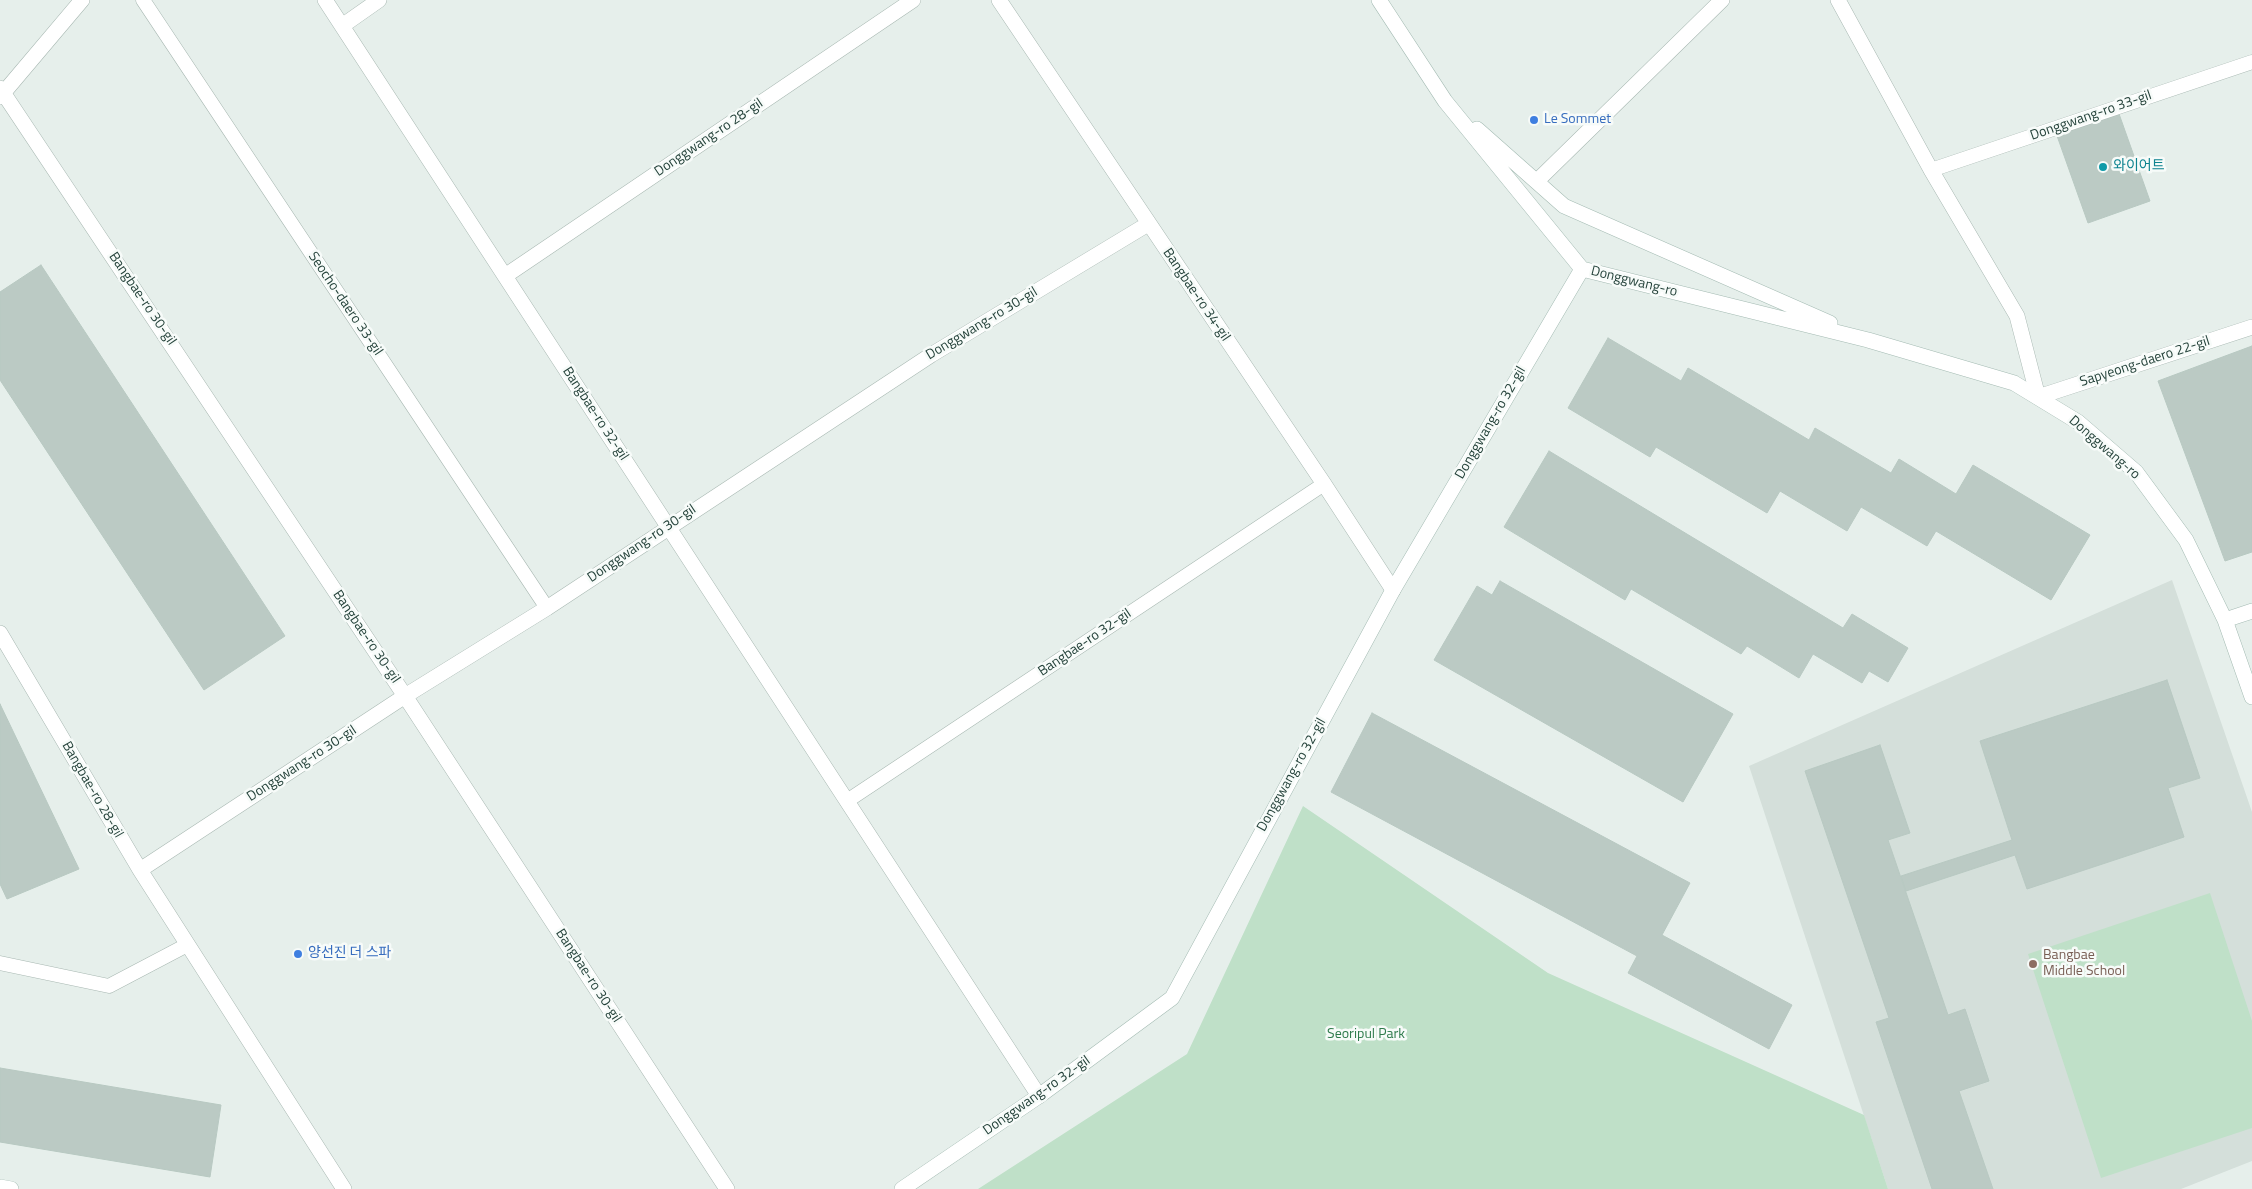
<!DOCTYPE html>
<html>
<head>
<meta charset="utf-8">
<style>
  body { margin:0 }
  canvas { display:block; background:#e6efeb }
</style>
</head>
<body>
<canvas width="2252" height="1189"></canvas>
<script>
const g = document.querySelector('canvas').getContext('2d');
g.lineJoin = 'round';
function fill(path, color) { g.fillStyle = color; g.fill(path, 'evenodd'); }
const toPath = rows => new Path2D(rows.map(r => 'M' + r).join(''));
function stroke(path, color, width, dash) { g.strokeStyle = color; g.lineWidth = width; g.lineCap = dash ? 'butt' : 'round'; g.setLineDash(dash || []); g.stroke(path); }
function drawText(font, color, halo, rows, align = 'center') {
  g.font = font + ' "Titillium Web","Noto Sans KR",sans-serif'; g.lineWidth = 5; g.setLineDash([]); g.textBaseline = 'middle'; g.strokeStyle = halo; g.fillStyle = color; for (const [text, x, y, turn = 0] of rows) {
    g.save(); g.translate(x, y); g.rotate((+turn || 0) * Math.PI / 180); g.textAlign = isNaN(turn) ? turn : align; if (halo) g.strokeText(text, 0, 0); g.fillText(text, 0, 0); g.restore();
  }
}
fill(toPath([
  [2172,580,2252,812,2252,1161,2181,1189,1888,1189,1749,766]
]), '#d4dfda');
fill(toPath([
  [1303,806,1548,973,1864,1115,1888,1189,978,1189,1187,1054],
  [2210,893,2252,1021,2252,1128,2101,1178,2028,954]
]), '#bfe0c8');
const building = toPath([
  [2118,111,2150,201,2088,223,2056,133,2118,111],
  [41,265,285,636,204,690,0,380,0,292,41,265],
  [1608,338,1681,381,1688,368,1809,440,1815,428,1891,473,1899,459,1956,494,1973,465,2090,535,2051,600,1936,531,1927,546,1861,507,1847,531,1780,491,1767,513,1656,447,1650,457,1568,408,1608,338],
  [2252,346,2252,552,2225,561,2158,381,2252,346],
  [1549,451,1843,628,1852,614,1908,648,1888,682,1869,671,1862,683,1813,654,1799,678,1747,646,1741,654,1631,589,1625,600,1504,527,1549,451],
  [1500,581,1733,714,1683,802,1434,660,1477,586,1492,595,1500,581],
  [2167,680,2200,778,2168,788,2184,837,2027,889,2015,855,1906,891,1901,876,2012,840,1980,741,2167,680],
  [0,704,79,869,7,899,0,884,0,704],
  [1372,713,1690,883,1662,935,1792,1005,1769,1049,1628,973,1637,956,1331,792,1372,713],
  [1880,745,1910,833,1888,840,1948,1015,1965,1009,1989,1081,1959,1091,1993,1189,1932,1189,1876,1022,1889,1018,1805,771,1880,745],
  [0,1068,221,1105,210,1177,0,1142,0,1068]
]);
fill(building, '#bbcac4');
stroke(building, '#b8c9c2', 1);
const lane = toPath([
  [143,0,547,608],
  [1931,170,2252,62],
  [847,801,1324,484],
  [0,963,109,986,187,945]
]);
const street = toPath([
  [325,0,1039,1096],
  [999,0,1324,484,1393,590],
  [1838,0,1931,170,2017,316,2038,397,2252,327],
  [342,26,379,0],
  [0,88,405,696,727,1189],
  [0,97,82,0],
  [1537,181,1722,0],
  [505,276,913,0],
  [0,633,140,870,344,1189],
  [140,870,405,696,547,608,931,355,1148,224]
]);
const secondary = toPath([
  [1379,0,1445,101,1582,269,1868,340,2014,383,2078,422,2136,472,2186,540,2225,620,2252,697],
  [1477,129,1564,206,1830,323],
  [2225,620,2252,611],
  [0,1187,11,1189],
  [902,1189,1039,1096,1172,998,1393,590,1582,269]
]);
stroke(lane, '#a8b8b2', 15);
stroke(street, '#a8b8b2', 16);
stroke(secondary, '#a4bbb3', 16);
stroke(lane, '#fff', 14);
stroke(street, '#fff', 15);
stroke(secondary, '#fff', 15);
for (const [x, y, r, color] of [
  [1534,120,5,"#3f7fe0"],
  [2103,167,5,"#0f9aa8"],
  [298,954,5,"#3f7fe0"],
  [2033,964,5,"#8d6e63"]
]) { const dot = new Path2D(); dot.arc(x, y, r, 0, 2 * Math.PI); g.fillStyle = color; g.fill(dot); stroke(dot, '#f7fbf9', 2); }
drawText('14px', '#24423a', '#f7fbf9', [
  ["Donggwang-ro 33-gil",2091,116,-19],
  ["Donggwang-ro 28-gil",709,138,-34],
  ["Donggwang-ro",1634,282,14],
  ["Bangbae-ro 34-gil",1196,295,56],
  ["Bangbae-ro 30-gil",142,299,56],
  ["Seocho-daero 33-gil",345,304,56],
  ["Donggwang-ro 30-gil",982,324,-31],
  ["Sapyeong-daero 22-gil",2145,362,-18],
  ["Bangbae-ro 32-gil",595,414,57],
  ["Donggwang-ro 32-gil",1491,423,-60],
  ["Donggwang-ro",2104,448,41],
  ["Donggwang-ro 30-gil",642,544,-34],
  ["Bangbae-ro 30-gil",366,637,56],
  ["Bangbae-ro 32-gil",1085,643,-34],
  ["Donggwang-ro 30-gil",302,764,-33],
  ["Donggwang-ro 32-gil",1292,775,-61],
  ["Bangbae-ro 28-gil",92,790,60],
  ["Bangbae-ro 30-gil",588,976,57],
  ["Donggwang-ro 32-gil",1037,1096,-35]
]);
drawText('14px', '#366cbe', '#f7fbf9', [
  ["Le Sommet",1544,120],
  ["양선진 더 스파",308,954]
], 'left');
drawText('14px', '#0d838f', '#f7fbf9', [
  ["와이어트",2113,167]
], 'left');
drawText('14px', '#785e54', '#f7fbf9', [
  ["Bangbae",2043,956],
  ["Middle School",2043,972]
], 'left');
drawText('14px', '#2d7a4b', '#f7fbf9', [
  ["Seoripul Park",1366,1035]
]);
</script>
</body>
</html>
